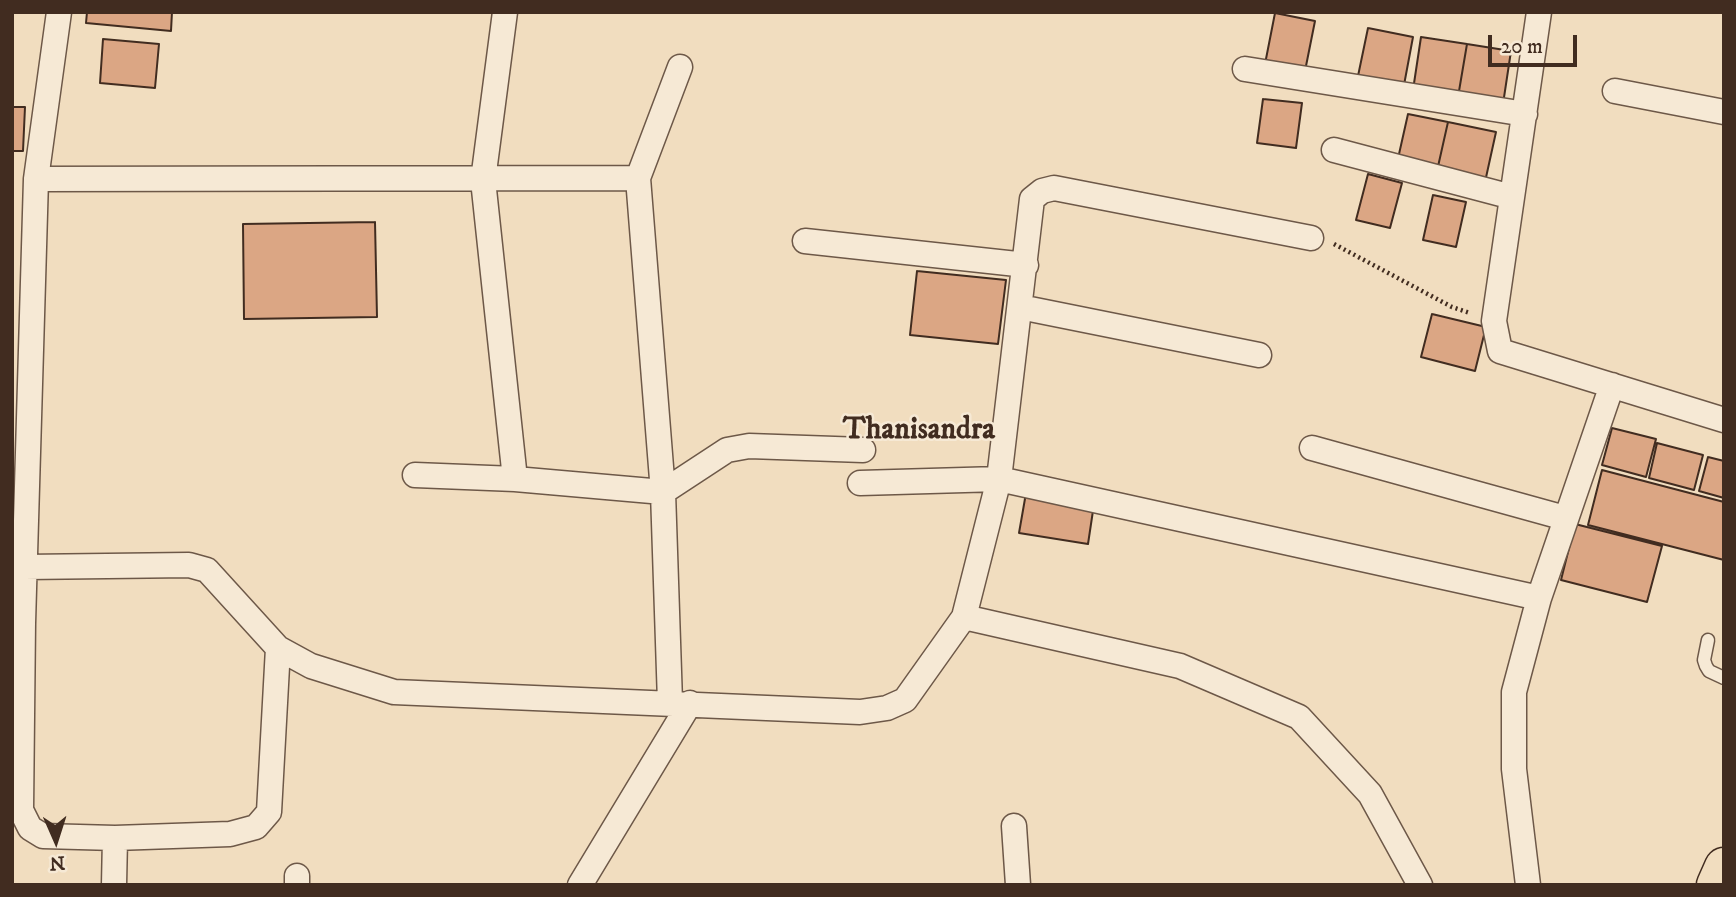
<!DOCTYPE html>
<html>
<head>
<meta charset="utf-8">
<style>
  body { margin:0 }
  #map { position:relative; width:1736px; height:897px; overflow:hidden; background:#f1ddbf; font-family:"IM FELL DW Pica",serif }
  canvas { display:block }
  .frame { position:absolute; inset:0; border:14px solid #412c20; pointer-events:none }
  .north { position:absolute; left:21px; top:806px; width:70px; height:70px; -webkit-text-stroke:5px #f6e9d5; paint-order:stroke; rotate:177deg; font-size:19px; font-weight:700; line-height:28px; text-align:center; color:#412c20 }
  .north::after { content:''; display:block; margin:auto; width:24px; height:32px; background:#412c20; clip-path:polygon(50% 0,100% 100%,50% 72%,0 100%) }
  .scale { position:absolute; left:1488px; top:35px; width:89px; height:32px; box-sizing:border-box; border:4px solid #412c20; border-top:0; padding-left:9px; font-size:21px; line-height:24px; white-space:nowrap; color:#412c20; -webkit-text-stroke:5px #f6e9d5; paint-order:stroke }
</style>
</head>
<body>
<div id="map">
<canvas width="1736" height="897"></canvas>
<div class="frame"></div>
<div class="north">N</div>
<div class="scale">20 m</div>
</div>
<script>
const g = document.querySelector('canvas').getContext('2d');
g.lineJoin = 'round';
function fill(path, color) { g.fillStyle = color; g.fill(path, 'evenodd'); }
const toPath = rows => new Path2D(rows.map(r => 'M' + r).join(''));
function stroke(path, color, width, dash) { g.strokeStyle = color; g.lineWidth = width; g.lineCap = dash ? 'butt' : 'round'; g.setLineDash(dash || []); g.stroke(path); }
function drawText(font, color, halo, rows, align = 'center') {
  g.font = font + ' "IM FELL DW Pica",serif'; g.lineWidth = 5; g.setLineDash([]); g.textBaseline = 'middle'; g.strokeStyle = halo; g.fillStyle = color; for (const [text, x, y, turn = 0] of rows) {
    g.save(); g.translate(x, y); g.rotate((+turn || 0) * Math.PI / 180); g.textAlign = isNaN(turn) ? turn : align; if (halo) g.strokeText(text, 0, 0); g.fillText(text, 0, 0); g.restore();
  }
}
const building = toPath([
  [87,12,172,12,171,31,86,23,87,12],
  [1275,13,1315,21,1305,71,1265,64,1275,13],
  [1368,28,1413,37,1404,85,1358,76,1368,28],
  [1421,37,1467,44,1458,97,1413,90,1421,37],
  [103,39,159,44,155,88,100,83,103,39],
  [1467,44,1511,51,1503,104,1458,97,1467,44],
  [1263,99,1302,103,1296,148,1257,143,1263,99],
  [12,107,25,107,23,151,12,151,12,107],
  [1408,114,1448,122,1437,171,1397,163,1408,114],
  [1448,122,1496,132,1485,182,1437,171,1448,122],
  [1368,174,1402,183,1390,228,1356,220,1368,174],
  [1433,195,1466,202,1456,247,1423,240,1433,195],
  [375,222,377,317,244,319,243,224,375,222],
  [917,271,1006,280,998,344,910,335,917,271],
  [1432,314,1486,327,1475,371,1421,357,1432,314],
  [1612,428,1656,439,1646,477,1602,465,1612,428],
  [1657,443,1703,455,1694,490,1649,478,1657,443],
  [1708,457,1724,461,1724,498,1699,491,1708,457],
  [1602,470,1724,502,1724,560,1588,525,1602,470],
  [1026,493,1094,504,1088,544,1019,533,1026,493],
  [1575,524,1662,546,1647,602,1561,580,1575,524]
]);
fill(building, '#dba684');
stroke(building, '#412c20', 2);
const service = toPath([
  [1708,640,1704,660,1706,666,1709,671,1724,678]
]);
const minor = toPath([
  [59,12,36,179,23,623,21,810,30,828,43,836,115,838,114,885],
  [505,12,483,180,515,479],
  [1539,12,1494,321,1500,351,1724,420],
  [1245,69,1525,114],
  [1615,91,1724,112],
  [1334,150,1512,197],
  [638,178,680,67],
  [36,179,638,178,663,492,727,450,749,446,863,450],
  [805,241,1026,265],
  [1020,307,1259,355],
  [1312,448,1565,518],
  [415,475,515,479,663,492,670,702],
  [860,483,999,479,1539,598],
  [25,567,189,565,207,570,278,648,311,666,394,692,860,712,887,708,905,700,964,617,1180,666,1299,717,1370,794,1420,885],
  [964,617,999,479,1032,199,1042,191,1054,188,1311,238],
  [1014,826,1018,885],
  [115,838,230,834,256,827,269,812,278,648],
  [297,885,297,876],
  [580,885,690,703],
  [1528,885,1514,769,1514,692,1539,598,1612,385]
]);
const primary = toPath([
  [1716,885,1724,867]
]);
stroke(service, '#6d5848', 15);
stroke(minor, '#6d5848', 27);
stroke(primary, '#412c20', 41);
stroke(toPath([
  [1334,244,1452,307,1470,313]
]), '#412c20', 4.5, [2, 3.5]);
stroke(service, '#f6e9d5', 12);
stroke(minor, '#f6e9d5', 24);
stroke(primary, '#f1ddbf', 38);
drawText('bold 30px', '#412c20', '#f6e9d5', [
  ["Thanisandra",919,432]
]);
</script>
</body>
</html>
